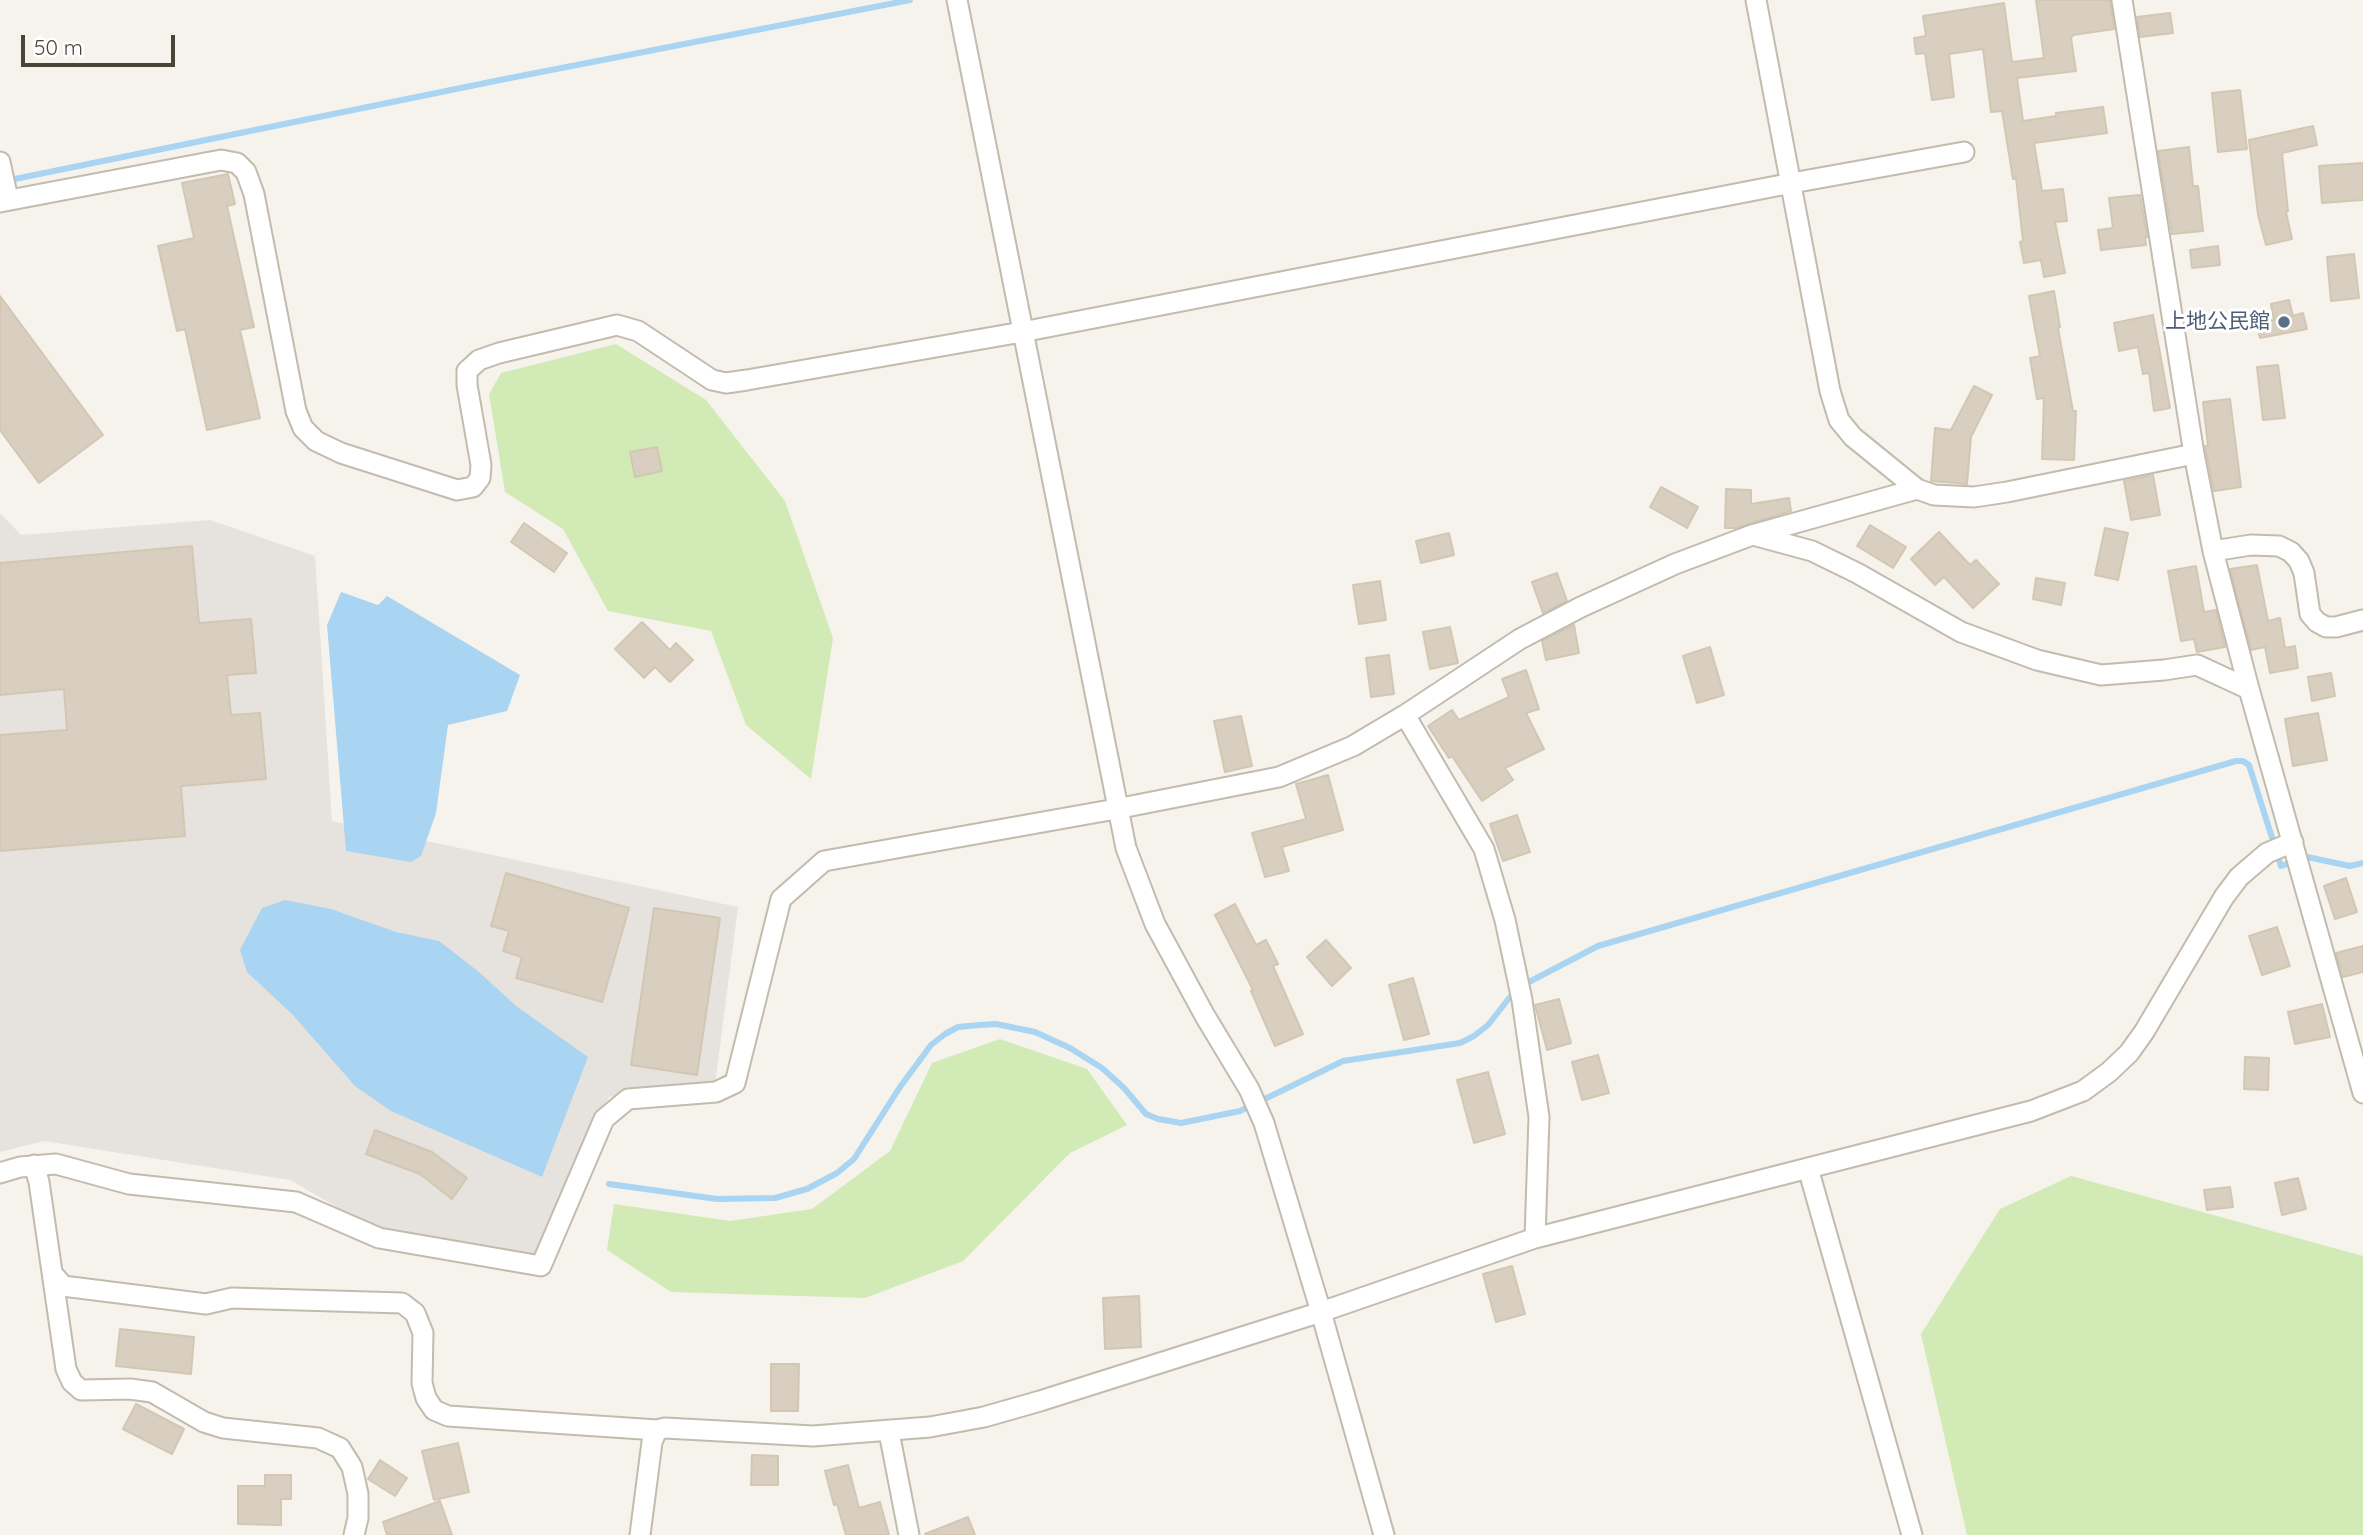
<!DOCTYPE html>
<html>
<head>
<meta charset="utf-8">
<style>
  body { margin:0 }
  #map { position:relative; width:2363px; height:1535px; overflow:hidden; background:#f6f3ec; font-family:Quicksand,sans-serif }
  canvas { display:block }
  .scale { position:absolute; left:21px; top:35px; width:154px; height:32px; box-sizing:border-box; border:4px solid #4b4439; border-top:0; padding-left:9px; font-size:21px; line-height:24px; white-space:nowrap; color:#4b4439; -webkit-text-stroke:5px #fff; paint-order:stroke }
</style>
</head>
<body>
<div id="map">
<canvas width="2363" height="1535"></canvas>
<div class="scale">50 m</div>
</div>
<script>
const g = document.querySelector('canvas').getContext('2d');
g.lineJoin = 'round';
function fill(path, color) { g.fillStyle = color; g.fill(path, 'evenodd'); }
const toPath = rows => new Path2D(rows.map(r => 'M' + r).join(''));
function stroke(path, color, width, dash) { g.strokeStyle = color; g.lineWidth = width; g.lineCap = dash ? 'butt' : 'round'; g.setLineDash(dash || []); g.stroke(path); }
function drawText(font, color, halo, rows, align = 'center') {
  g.font = font + ' Quicksand,"Noto Sans JP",sans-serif'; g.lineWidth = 6; g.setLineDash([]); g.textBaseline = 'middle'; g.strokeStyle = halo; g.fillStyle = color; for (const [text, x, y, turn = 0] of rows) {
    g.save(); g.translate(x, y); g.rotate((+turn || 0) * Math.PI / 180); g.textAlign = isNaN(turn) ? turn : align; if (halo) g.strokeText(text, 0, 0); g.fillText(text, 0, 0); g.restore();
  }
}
fill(toPath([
  [0,513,21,535,210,520,315,556,332,821,738,907,715,1085,609,1097,540,1256,373,1228,290,1180,44,1141,0,1152]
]), '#e6e2dd');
fill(toPath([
  [616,344,706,400,785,501,833,638,811,779,746,725,711,631,608,611,563,529,505,492,489,394,501,373],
  [1000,1039,1087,1069,1127,1125,1070,1153,963,1261,865,1298,671,1292,607,1250,614,1204,730,1221,812,1209,890,1151,932,1063],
  [2071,1176,2363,1256,2363,1535,1967,1535,1921,1334,2000,1209]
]), '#d2eab5');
fill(toPath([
  [341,592,378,605,387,596,520,675,507,711,448,725,436,813,421,856,411,862,346,851,327,625],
  [285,900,331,909,396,932,439,941,479,972,516,1006,588,1057,542,1177,391,1111,355,1086,293,1015,247,972,240,950,262,908]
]), '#a9d4f2');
stroke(toPath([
  [5,181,505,79,910,0],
  [609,1184,717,1199,775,1198,807,1189,837,1173,854,1159,900,1087,931,1045,945,1034,958,1027,979,1025,996,1024,1035,1032,1070,1048,1102,1068,1124,1088,1146,1114,1158,1119,1181,1123,1240,1111,1343,1061,1460,1043,1474,1036,1488,1025,1510,997,1529,982,1598,946,2236,761,2243,761,2249,765,2281,866,2307,857,2350,866,2363,863]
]), '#a9d4f2', 6);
const building = toPath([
  [2036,0,2110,0,2114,29,2073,35,2071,38,2076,71,2017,78,2023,121,2056,116,2056,113,2103,107,2107,133,2034,143,2042,191,2063,189,2067,221,2055,222,2065,273,2044,277,2041,260,2024,263,2020,242,2023,241,2016,178,2013,179,2002,111,1991,112,1983,49,1949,54,1954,97,1932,100,1925,53,1916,54,1914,38,1926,36,1923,16,2004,3,2012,62,2044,58,2036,0],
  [2170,13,2173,33,2140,37,2137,17,2170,13],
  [2240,90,2247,149,2218,152,2212,93,2240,90],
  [2313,126,2317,145,2282,153,2288,211,2286,212,2292,239,2266,245,2258,215,2249,140,2313,126],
  [2189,147,2193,186,2198,186,2203,231,2172,234,2158,151,2189,147],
  [2363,163,2363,200,2322,203,2319,166,2363,163],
  [228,174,235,204,227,206,254,327,240,330,260,418,207,430,185,329,177,331,158,246,194,238,182,183,228,174],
  [2140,195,2147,237,2145,237,2146,245,2101,250,2098,230,2113,228,2109,198,2140,195],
  [2218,246,2220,265,2192,268,2190,250,2218,246],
  [2354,254,2359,298,2331,301,2327,257,2354,254],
  [2054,291,2060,327,2058,328,2073,411,2076,411,2074,460,2042,459,2044,398,2037,399,2030,358,2040,356,2029,296,2054,291],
  [0,296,103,435,39,483,0,430,0,296],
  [2289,300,2293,316,2303,313,2307,329,2260,338,2257,323,2274,320,2271,304,2289,300],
  [2153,315,2170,408,2154,411,2149,373,2143,374,2138,347,2119,351,2114,323,2153,315],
  [2278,365,2285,418,2263,420,2257,367,2278,365],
  [1974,386,1992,395,1971,437,1967,484,1931,481,1935,428,1951,430,1974,386],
  [2230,399,2241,487,2214,491,2205,446,2208,446,2203,402,2230,399],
  [657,447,662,471,635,477,630,452,657,447],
  [2153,475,2160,515,2131,520,2124,481,2153,475],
  [1661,487,1698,507,1687,528,1650,507,1661,487],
  [1726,489,1751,490,1751,504,1789,498,1791,511,1736,528,1725,528,1726,489],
  [524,523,567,553,554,572,511,542,524,523],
  [1870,525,1906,547,1893,568,1857,546,1870,525],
  [2105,528,2128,533,2118,580,2095,575,2105,528],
  [1939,532,1970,565,1976,560,1999,584,1973,608,1944,577,1935,585,1911,559,1939,532],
  [1449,533,1454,555,1421,563,1416,541,1449,533],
  [192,546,199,623,251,619,256,673,227,675,231,715,260,713,266,779,181,786,185,836,0,851,0,735,67,730,64,689,0,695,0,563,192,546],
  [2257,565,2268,621,2280,618,2285,648,2295,646,2298,668,2270,673,2265,647,2251,650,2230,569,2257,565],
  [2196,566,2204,612,2216,610,2225,647,2197,652,2194,639,2181,641,2168,571,2196,566],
  [1557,573,1567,601,1543,613,1532,582,1557,573],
  [2036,578,2065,583,2061,605,2033,599,2036,578],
  [1380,581,1386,620,1359,624,1353,585,1380,581],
  [642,622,670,650,676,643,693,660,670,682,655,667,644,678,615,649,642,622],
  [1574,625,1579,653,1546,660,1542,641,1574,625],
  [1450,627,1458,663,1430,669,1423,632,1450,627],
  [1710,647,1724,695,1697,703,1683,656,1710,647],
  [1389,655,1394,694,1371,697,1366,658,1389,655],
  [1526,670,1539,709,1526,713,1544,749,1505,768,1513,780,1482,801,1452,756,1449,758,1428,726,1452,710,1459,720,1509,697,1502,679,1526,670],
  [2331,673,2335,696,2312,701,2308,677,2331,673],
  [2318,713,2327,760,2293,766,2285,719,2318,713],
  [1241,716,1252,766,1225,772,1214,721,1241,716],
  [1328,775,1343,830,1282,847,1289,871,1265,877,1252,833,1306,819,1296,784,1328,775],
  [1517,815,1530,852,1503,861,1490,824,1517,815],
  [506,873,629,908,602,1002,516,978,522,957,503,951,509,931,491,926,506,873],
  [2346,878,2357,912,2335,919,2324,886,2346,878],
  [1235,904,1256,945,1266,940,1278,964,1273,966,1303,1034,1275,1046,1251,991,1253,990,1215,915,1235,904],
  [654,908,720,918,697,1075,631,1065,654,908],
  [2277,927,2290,966,2262,975,2249,936,2277,927],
  [1326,940,1351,968,1332,986,1307,957,1326,940],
  [2363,946,2363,972,2343,977,2336,953,2363,946],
  [1413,978,1429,1034,1404,1040,1389,985,1413,978],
  [1559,999,1571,1043,1547,1050,1535,1005,1559,999],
  [2322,1004,2330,1037,2295,1044,2288,1012,2322,1004],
  [1598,1055,1609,1093,1582,1100,1572,1062,1598,1055],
  [2245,1057,2269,1058,2268,1090,2244,1089,2245,1057],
  [1488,1072,1505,1134,1474,1143,1457,1080,1488,1072],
  [375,1130,432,1152,467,1178,452,1199,420,1174,366,1154,375,1130],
  [2298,1178,2306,1209,2282,1215,2275,1183,2298,1178],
  [2230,1187,2233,1207,2207,1210,2204,1190,2230,1187],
  [1512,1266,1525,1314,1496,1322,1483,1274,1512,1266],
  [1139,1296,1141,1347,1105,1349,1103,1298,1139,1296],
  [120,1329,194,1337,191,1374,116,1366,120,1329],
  [771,1364,799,1364,798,1411,771,1411,771,1364],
  [136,1404,184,1429,172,1454,123,1429,136,1404],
  [458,1443,469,1492,434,1500,422,1451,458,1443],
  [752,1455,778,1456,778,1485,751,1485,752,1455],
  [380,1460,407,1478,395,1496,368,1479,380,1460],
  [848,1465,859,1508,880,1502,889,1535,846,1535,837,1504,834,1505,825,1471,848,1465],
  [265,1475,291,1475,291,1499,281,1499,281,1525,238,1524,238,1486,265,1486,265,1475],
  [440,1501,452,1535,387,1535,383,1522,440,1501],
  [968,1517,975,1535,926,1535,925,1534,968,1517]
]);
fill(building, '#d8cfc1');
stroke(building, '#d3c7b4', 2);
const minor = toPath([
  [957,0,1126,848,1155,924,1205,1016,1249,1089,1264,1123,1321,1312,1384,1535],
  [1756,0,1830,391,1839,420,1853,437,1917,489,1934,495,1974,497,2007,492,2194,454],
  [2122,0,2194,454,2213,551,2249,689,2363,1093],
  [0,162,8,199],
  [0,202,221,160,237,163,246,172,254,194,296,411,303,428,316,441,341,453,457,490,473,487,480,478,481,465,467,385,467,371,479,360,499,353,617,325,638,331,712,380,726,383,747,380,1022,332,1792,183,1964,152],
  [1753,535,1812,551,1857,573,1961,632,2037,660,2101,675,2164,670,2197,665,2249,689],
  [2213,551,2251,545,2279,546,2291,552,2299,561,2304,573,2310,614,2317,622,2326,627,2336,627,2363,620],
  [1405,715,1484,849,1505,920,1522,1000,1539,1117,1535,1238],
  [34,1165,39,1182,66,1369,72,1382,81,1390,130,1389,152,1392,204,1422,223,1428,318,1438,340,1448,352,1467,358,1494,358,1518,354,1535],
  [1808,1168,1912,1535],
  [0,1173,20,1167,56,1164,129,1184,296,1202,379,1238,541,1266,604,1119,628,1099,716,1092,735,1083,781,899,824,861,1116,809,1279,777,1353,746,1405,715,1520,639,1581,607,1675,564,1752,535,1917,489],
  [52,1273,63,1286,206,1304,232,1298,402,1303,415,1313,423,1333,422,1383,426,1398,434,1410,448,1416,657,1430,665,1428,813,1436,930,1427,984,1417,1040,1401,1321,1312,1535,1238,2031,1111,2083,1091,2109,1072,2129,1053,2144,1032,2224,897,2239,877,2267,853,2293,842],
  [889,1432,909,1535],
  [640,1535,652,1442,657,1430]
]);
stroke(minor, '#c2bbae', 23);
stroke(minor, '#fff', 19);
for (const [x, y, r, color] of [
  [2284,322,7,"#5c6f8a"]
]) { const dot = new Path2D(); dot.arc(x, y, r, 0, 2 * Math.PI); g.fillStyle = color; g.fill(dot); stroke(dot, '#fff', 2.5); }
drawText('21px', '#4e5e75', '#fff', [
  ["上地公民館",2270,322]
], 'right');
</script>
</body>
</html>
